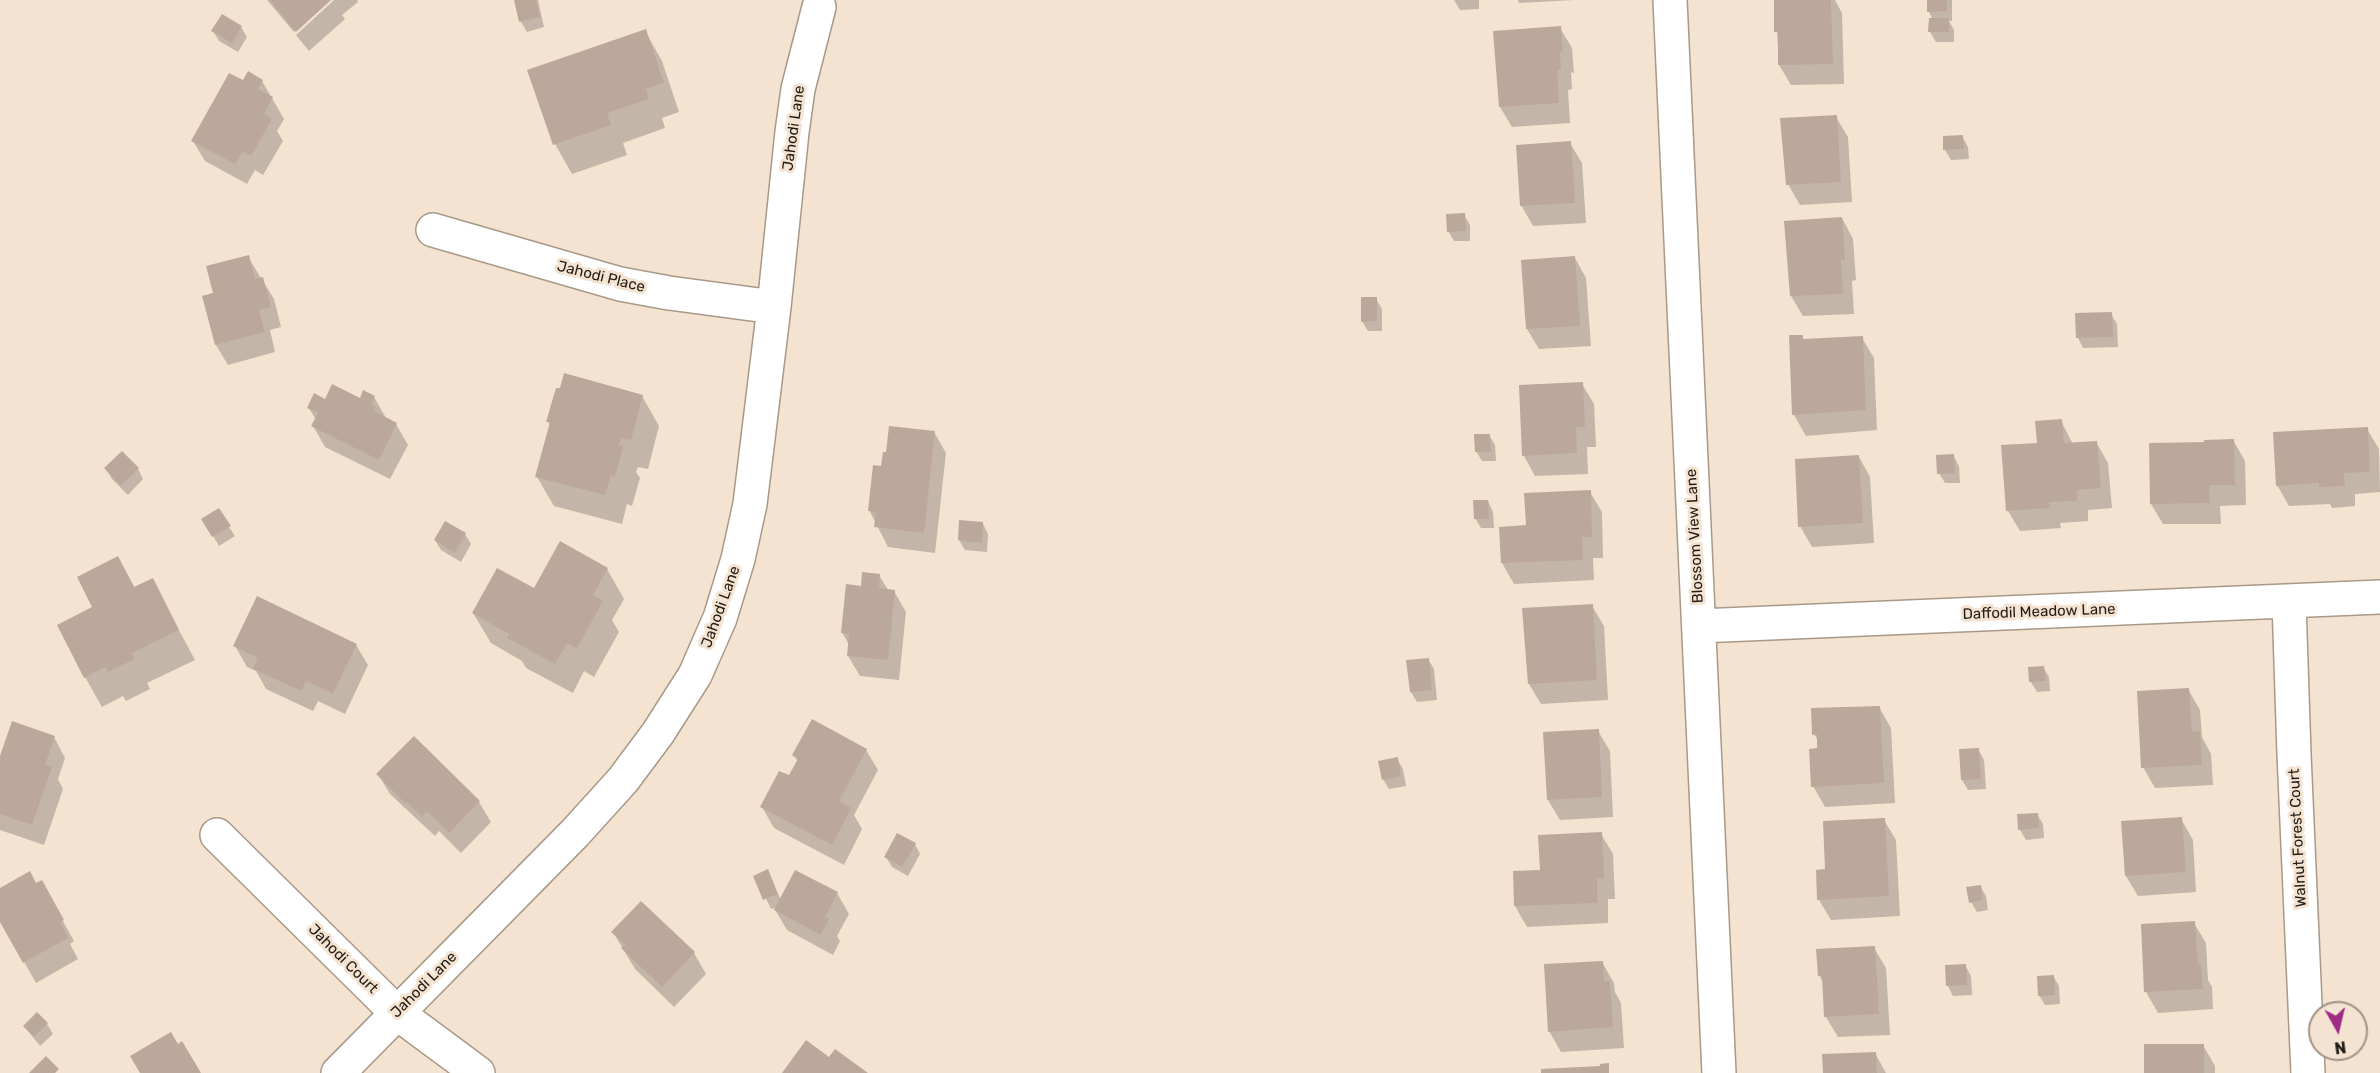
<!DOCTYPE html>
<html>
<head>
<meta charset="utf-8">
<style>
  body { margin:0 }
  #map { position:relative; width:2380px; height:1073px; overflow:hidden; background:#f4e3d1; font-family:Rubik,sans-serif }
  canvas { display:block }
  .north { position:absolute; left:2308px; top:1001px; width:60px; height:60px; box-sizing:border-box; background:#f4e3d1; border:2px solid #a09386; border-radius:50%; rotate:172deg; font-size:16px; font-weight:700; line-height:24px; text-align:center; color:#211c15 }
  .north::after { content:''; display:block; margin:auto; width:21px; height:27px; background:#a02c86; clip-path:polygon(50% 0,100% 100%,50% 72%,0 100%) }
</style>
</head>
<body>
<div id="map">
<canvas width="2380" height="1073"></canvas>
<div class="north">N</div>
</div>
<script>
const g = document.querySelector('canvas').getContext('2d');
g.lineJoin = 'round';
function fill(path, color) { g.fillStyle = color; g.fill(path, 'evenodd'); }
const toPath = rows => new Path2D(rows.map(r => 'M' + r).join(''));
function stroke(path, color, width, dash) { g.strokeStyle = color; g.lineWidth = width; g.lineCap = dash ? 'butt' : 'round'; g.setLineDash(dash || []); g.stroke(path); }
function drawText(font, color, halo, rows, align = 'center') {
  g.font = font + ' Rubik,sans-serif'; g.lineWidth = 6; g.setLineDash([]); g.textBaseline = 'middle'; g.strokeStyle = halo; g.fillStyle = color; for (const [text, x, y, turn = 0] of rows) {
    g.save(); g.translate(x, y); g.rotate((+turn || 0) * Math.PI / 180); g.textAlign = isNaN(turn) ? turn : align; if (halo) g.strokeText(text, 0, 0); g.fillText(text, 0, 0); g.restore();
  }
}
fill(toPath([
  [267,0,329,0,294,32],
  [334,0,357,0,358,2,342,15,345,19,309,51,296,35],
  [516,0,538,0,544,27,527,32,521,22],
  [1454,0,1479,0,1479,9,1460,10],
  [1518,0,1574,0,1519,3],
  [1775,0,1835,0,1842,13,1844,84,1791,85,1779,65],
  [1928,0,1952,0,1952,21,1949,21,1954,30,1954,42,1936,42,1930,32,1933,20,1929,12],
  [222,16,241,27,247,37,238,52,219,41,213,31],
  [1560,28,1572,48,1574,73,1571,72,1572,89,1568,90,1570,123,1512,127,1500,107],
  [645,31,662,61,679,112,662,118,665,128,623,143,627,155,572,174,555,144],
  [262,81,284,119,277,131,283,141,263,175,255,170,247,184,205,161,193,141,244,82],
  [1836,117,1848,137,1852,202,1800,205,1788,184],
  [1962,136,1968,147,1969,159,1951,160,1945,150],
  [1570,143,1582,163,1586,223,1533,226,1521,205],
  [1464,215,1470,225,1470,241,1454,241,1448,231],
  [1842,218,1853,239,1856,280,1852,281,1854,314,1803,316,1791,296],
  [248,257,274,299,281,327,270,330,275,352,228,365,216,345,215,294],
  [1575,258,1586,278,1591,346,1539,349,1527,329],
  [1376,299,1382,309,1382,331,1368,331,1362,321],
  [2111,314,2117,324,2118,347,2083,348,2078,338],
  [1802,336,1804,340,1862,338,1874,358,1877,430,1806,436,1794,415,1790,337],
  [1582,384,1594,404,1596,447,1587,447,1588,474,1535,476,1524,456],
  [561,390,642,396,659,426,648,469,638,467,636,472,640,478,632,506,627,504,622,524,554,506,537,477,550,427,548,421],
  [374,397,386,418,396,424,408,445,390,479,325,447,313,426,316,420,309,408,325,401],
  [2061,421,2073,444,2096,442,2108,463,2112,508,2088,510,2088,521,2060,523,2061,528,2020,531,2008,511,2039,444],
  [2367,429,2379,449,2380,492,2355,494,2355,506,2332,508,2330,504,2289,506,2277,485],
  [934,432,946,453,935,553,888,547,869,510,883,467],
  [1489,435,1495,445,1496,461,1482,461,1476,451],
  [2233,440,2245,461,2246,505,2220,506,2221,524,2163,524,2151,504,2206,444],
  [1953,455,1959,466,1960,483,1945,483,1939,473],
  [1859,457,1870,477,1874,543,1812,547,1800,526],
  [106,469,138,469,143,479,128,495,112,479],
  [1590,492,1602,512,1603,558,1593,558,1594,580,1514,584,1502,563,1500,528,1527,527],
  [1488,501,1493,512,1494,528,1481,528,1475,518],
  [203,519,229,527,235,536,219,546],
  [983,524,988,534,987,552,965,550,959,540],
  [465,534,471,544,461,562,441,550,435,540],
  [118,558,135,588,152,580,195,660,147,683,150,689,126,701,123,696,102,707,85,677,94,608],
  [607,569,624,599,612,620,619,632,594,677,584,671,573,693,526,668,522,661,491,643,473,613,535,590],
  [879,575,888,590,894,591,906,612,899,680,860,676,848,656,849,645,842,632,862,588],
  [1592,606,1604,626,1608,700,1541,704,1529,684],
  [356,645,368,665,345,714,318,701,313,711,266,689,256,671,247,667,235,646],
  [1428,659,1434,669,1437,700,1417,702,1411,692,1408,661],
  [2043,667,2049,677,2050,691,2037,692,2031,682,2029,668],
  [2188,689,2200,710,2202,737,2211,754,2213,785,2155,788,2143,767],
  [1879,707,1891,728,1895,803,1825,807,1813,786,1819,750,1819,742,1814,734],
  [1598,731,1610,751,1613,817,1560,820,1548,800],
  [54,737,65,758,58,779,63,789,44,845,0,830,0,761],
  [1978,749,1984,760,1986,789,1968,790,1962,780],
  [866,750,878,770,854,815,862,829,844,865,774,828,762,807,789,777,798,762,794,755],
  [1397,759,1403,769,1406,786,1389,789,1383,779],
  [378,774,479,802,491,822,461,853,439,831,435,836,390,794],
  [2037,814,2043,824,2044,838,2026,840,2020,830],
  [2181,819,2193,840,2196,892,2138,896,2126,876],
  [1884,820,1896,840,1900,916,1831,920,1819,900,1827,870],
  [1601,834,1613,854,1615,899,1608,899,1608,923,1527,927,1515,906,1514,873,1541,872],
  [915,844,920,854,908,876,892,867,886,857],
  [767,871,781,900,837,893,849,914,837,936,840,941,833,955,787,930,774,908,771,909,755,876],
  [41,882,74,941,70,944,78,959,36,983,0,919,0,890],
  [1980,886,1986,896,1988,910,1977,912,1971,902],
  [2194,923,2206,943,2208,980,2212,987,2213,1009,2158,1013,2146,992,2142,925],
  [613,932,694,953,706,974,674,1007,635,969],
  [1874,948,1886,968,1890,1035,1838,1037,1826,1017,1824,984,1819,975],
  [1602,962,1614,983,1615,992,1621,1003,1624,1048,1561,1052,1549,1031],
  [1965,965,1971,976,1972,995,1953,996,1948,986],
  [2053,976,2059,986,2060,1004,2045,1005,2039,995],
  [37,1014,47,1024,53,1034,40,1046,25,1027],
  [2203,1045,2215,1066,2215,1073,2145,1073],
  [1875,1053,1886,1073,1825,1073]
]), '#0003');
fill(toPath([
  [270,0,331,0,296,32],
  [514,0,536,0,540,17,519,22],
  [1774,0,1831,0,1833,64,1778,65,1778,32,1774,32],
  [1927,0,1947,0,1947,11,1927,12],
  [222,14,242,26,232,43,211,31],
  [1929,18,1949,18,1949,32,1928,32],
  [1561,26,1563,53,1560,52,1561,69,1557,70,1559,103,1499,107,1493,31],
  [646,29,664,83,646,89,649,99,607,113,611,125,553,145,527,70],
  [248,71,263,80,258,89,273,97,264,114,272,119,251,156,243,151,235,164,191,141,229,73,243,80],
  [1837,115,1841,182,1786,185,1780,118],
  [1963,135,1964,149,1943,150,1943,136],
  [1571,141,1575,203,1520,206,1516,145],
  [1465,213,1466,231,1447,232,1446,214],
  [1842,217,1845,260,1841,260,1843,294,1790,296,1784,221],
  [249,255,255,279,263,277,271,307,259,310,265,332,215,345,202,296,213,293,206,266],
  [1575,256,1580,326,1526,329,1521,260],
  [1361,297,1377,297,1377,321,1361,322],
  [2112,312,2113,337,2076,338,2075,313],
  [1789,335,1803,335,1803,339,1863,336,1866,410,1792,415],
  [564,373,643,395,631,440,621,438,619,445,623,447,615,477,611,475,605,495,535,477,550,422,546,422,556,388,560,388],
  [1583,382,1585,427,1576,427,1577,453,1522,456,1519,385],
  [332,384,360,398,363,390,375,396,371,404,376,407,374,411,397,423,379,460,311,426,318,413,307,408,314,393,325,399],
  [2062,419,2064,443,2097,441,2101,488,2077,490,2077,501,2049,502,2050,508,2006,511,2001,445,2037,443,2035,421],
  [889,426,935,431,924,533,874,527,876,512,868,511,873,465,881,466,883,452,886,452],
  [2368,427,2370,472,2344,473,2345,486,2319,487,2319,483,2276,486,2273,432],
  [1474,434,1490,434,1491,452,1475,452],
  [2234,439,2235,485,2209,485,2210,503,2150,504,2149,443,2204,442,2204,440],
  [122,451,139,468,121,486,104,468],
  [1954,454,1955,473,1937,474,1936,455],
  [1859,455,1863,523,1798,527,1795,459],
  [1591,490,1592,537,1582,537,1583,560,1501,563,1499,527,1526,525,1524,493],
  [1473,500,1488,500,1489,519,1474,519],
  [219,508,231,526,212,537,201,519],
  [959,520,983,522,982,543,958,540],
  [445,521,466,533,455,553,434,540],
  [560,541,608,568,593,595,603,601,577,648,567,643,555,664,507,638,509,634,472,613,497,568,534,588],
  [118,556,134,587,153,578,179,630,132,653,135,659,108,672,105,667,84,678,57,625,92,607,77,577],
  [862,572,880,574,879,588,895,590,888,660,847,656,849,634,841,633,846,584,861,586],
  [257,596,357,644,333,694,306,681,301,691,253,669,258,658,233,646],
  [1593,604,1597,680,1528,684,1522,608],
  [1429,658,1432,690,1410,692,1406,660],
  [2044,666,2046,681,2029,682,2028,667],
  [2189,688,2192,732,2200,731,2202,765,2141,768,2137,691],
  [1880,706,1884,783,1811,787,1809,749,1817,748,1817,734,1812,735,1811,708],
  [812,719,867,749,839,801,851,808,832,845,760,807,779,771,789,775,798,759,792,755],
  [12,721,55,736,45,765,52,767,32,825,0,814,0,756],
  [1599,729,1602,797,1547,800,1543,732],
  [414,736,480,801,449,833,427,811,422,817,407,802,406,804,376,774],
  [1979,748,1981,779,1961,780,1959,749],
  [1398,757,1401,776,1382,780,1378,761],
  [2038,813,2039,828,2018,830,2017,814],
  [2182,817,2186,872,2125,876,2121,821],
  [1885,818,1889,896,1817,900,1816,870,1825,869,1823,821],
  [1602,832,1604,878,1597,879,1597,903,1514,906,1513,871,1540,870,1538,835],
  [897,833,916,843,902,867,884,857],
  [768,869,778,894,763,900,753,876],
  [795,870,838,892,825,917,829,919,821,935,774,910],
  [30,871,36,883,42,880,64,920,60,922,68,938,23,963,0,922,0,888],
  [1981,885,1983,900,1969,903,1966,887],
  [641,901,695,952,662,987,621,948,625,945,611,932],
  [2195,921,2198,965,2201,965,2203,989,2144,992,2141,924],
  [1875,946,1879,1014,1824,1017,1822,976,1818,976,1816,949],
  [1603,961,1604,981,1610,981,1613,1027,1548,1032,1544,964],
  [1966,964,1967,985,1946,986,1945,965],
  [2054,975,2055,995,2038,996,2037,976],
  [37,1012,48,1023,34,1037,23,1026],
  [171,1032,178,1044,182,1041,201,1073,140,1073,130,1056],
  [806,1040,829,1057,835,1049,868,1073,782,1073],
  [2144,1044,2204,1044,2204,1073,2144,1073],
  [1876,1052,1877,1073,1823,1073,1822,1054],
  [46,1056,59,1069,55,1073,29,1073],
  [1609,1063,1609,1073,1541,1073,1541,1069,1600,1066,1600,1064]
]), '#bca79b');
const minor = toPath([
  [1670,0,1719,1073],
  [433,230,620,284,669,293,774,307],
  [2289,602,2294,754,2308,1073],
  [1699,626,2380,597],
  [217,835,397,1013,478,1073],
  [338,1073,575,833,623,780,658,733,695,675,720,618,738,559,750,504,774,307,792,132,798,89,819,7]
]);
stroke(minor, '#a89988', 36);
stroke(minor, '#fff', 33);
drawText('15px', '#211c15', '#f4e3d1', [
  ["Jahodi Lane",794,128,-82],
  ["Jahodi Place",601,277,14],
  ["Blossom View Lane",1695,536,-93],
  ["Jahodi Lane",721,607,-70],
  ["Daffodil Meadow Lane",2039,612,-2],
  ["Walnut Forest Court",2298,838,-93],
  ["Jahodi Court",343,959,45],
  ["Jahodi Lane",424,985,-45]
]);
</script>
</body>
</html>
